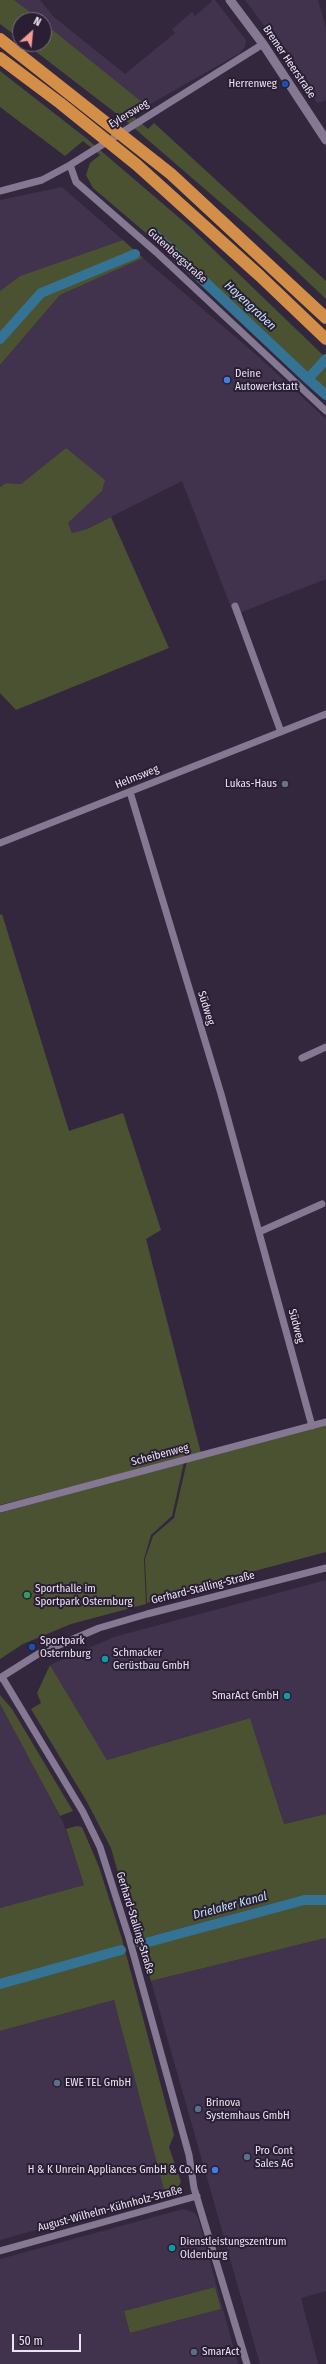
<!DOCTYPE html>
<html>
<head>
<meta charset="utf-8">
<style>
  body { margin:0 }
  #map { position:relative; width:326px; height:2364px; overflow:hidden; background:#33273e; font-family:"Fira Sans Condensed",sans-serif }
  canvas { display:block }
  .north { position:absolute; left:12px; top:12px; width:40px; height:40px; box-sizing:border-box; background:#291e33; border:1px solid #766d7f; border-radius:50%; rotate:27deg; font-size:11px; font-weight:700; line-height:16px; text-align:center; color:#eae3f2 }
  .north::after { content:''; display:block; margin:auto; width:14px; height:18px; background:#f59b98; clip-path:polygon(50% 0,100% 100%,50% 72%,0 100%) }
  .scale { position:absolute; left:12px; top:2334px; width:69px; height:18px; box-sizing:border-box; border:2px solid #eae3f2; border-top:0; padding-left:5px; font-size:12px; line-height:14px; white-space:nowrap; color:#eae3f2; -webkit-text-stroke:3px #291e33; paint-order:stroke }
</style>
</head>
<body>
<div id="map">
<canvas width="326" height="2364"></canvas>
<div class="north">N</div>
<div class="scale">50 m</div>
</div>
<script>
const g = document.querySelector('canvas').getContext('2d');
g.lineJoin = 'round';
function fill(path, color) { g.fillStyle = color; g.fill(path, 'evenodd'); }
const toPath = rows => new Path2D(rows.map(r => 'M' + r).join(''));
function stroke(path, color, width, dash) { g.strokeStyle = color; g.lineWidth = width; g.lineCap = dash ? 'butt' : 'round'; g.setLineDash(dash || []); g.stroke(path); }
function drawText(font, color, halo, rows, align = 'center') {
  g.font = font + ' "Fira Sans Condensed",sans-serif'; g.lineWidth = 4; g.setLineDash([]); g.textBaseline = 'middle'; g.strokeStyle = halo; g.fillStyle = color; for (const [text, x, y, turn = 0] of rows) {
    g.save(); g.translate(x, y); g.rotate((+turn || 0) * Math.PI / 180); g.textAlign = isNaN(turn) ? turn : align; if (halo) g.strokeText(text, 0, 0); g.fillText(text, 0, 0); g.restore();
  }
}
fill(toPath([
  [14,0,40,0,54,17,125,74,175,33,172,29,192,12,195,16,212,1,212,0,215,0,246,40,245,47,240,53,147,106,44,23,44,20,41,20],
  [245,0,318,0,326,28,326,100,317,103,288,58],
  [62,187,123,240,20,276,0,291,0,200],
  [143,258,260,358,326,419,326,579,234,615,182,481,87,529,72,533,68,523,101,491,66,448,21,484,6,483,0,487,0,365,60,295],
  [326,1580,326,1814,284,1824,250,1718,107,1760,50,1665,114,1637],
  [0,1704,63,1822,84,1885,0,1908],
  [326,1938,326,2291,301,2298,318,2364,260,2364,151,1981],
  [114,2000,165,2194,0,2240,0,2031],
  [183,2209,195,2213,198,2218,238,2364,0,2364,0,2259],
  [215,2287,221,2309,130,2333,124,2311]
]), '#41324e');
fill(toPath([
  [0,0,14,0,41,20,20,20,20,39,0,24],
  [44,23,147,106,133,116,148,129,154,123,326,281,326,299,257,234,126,121,26,44,44,44],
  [0,71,86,138,190,227,326,358,326,393,156,232,146,233,93,188,86,175,90,163,100,155,83,141,65,156,0,107],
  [123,240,143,258,60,295,0,365,0,291,20,276],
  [66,448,105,480,102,491,68,523,72,533,87,529,111,517,169,648,16,710,0,693,0,487,6,483,21,484],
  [2,914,69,1131,123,1113,161,1230,146,1239,201,1453,0,1505,0,915],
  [326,1425,326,1552,217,1581,147,1603,145,1559,153,1536,174,1518,187,1461],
  [184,1462,172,1516,151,1535,144,1559,146,1604,71,1624,23,1644,0,1659,0,1513],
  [50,1665,107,1760,250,1718,284,1824,326,1814,326,1897,300,1896,137,1940,111,1848,87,1802,31,1709,41,1703,37,1693],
  [0,1695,12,1709,73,1811,60,1816,0,1704],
  [77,1826,82,1827,99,1867,122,1939,174,2135,169,2147,181,2182,176,2191,165,2194,114,2000,0,2031,0,1908,84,1885,66,1829],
  [305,1902,326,1903,326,1938,151,1981,141,1947],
  [215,2287,221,2309,130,2333,124,2311]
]), '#4b5231');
stroke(toPath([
  [155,235,308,379,326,359],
  [0,339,41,293,135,254],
  [308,379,326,395],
  [141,1944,304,1900,326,1900],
  [0,1984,121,1950]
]), '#357395', 10);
stroke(toPath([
  [70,165,76,182,156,252,326,411],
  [0,191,42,180,70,165,263,44],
  [235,606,281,732],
  [130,792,221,1094,312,1426],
  [0,843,326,714],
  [302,1058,326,1047],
  [259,1232,322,1204],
  [0,1509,326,1422],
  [2,1677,83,1812,100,1847,129,1938,189,2155,194,2188,247,2364],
  [0,1678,38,1654,99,1628,147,1614,326,1568],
  [0,2251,197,2196]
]), '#857893', 7);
stroke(toPath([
  [230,0,263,44,326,140]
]), '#857893', 9);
stroke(toPath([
  [0,39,171,174,326,318],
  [0,58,60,103,137,165,260,276,326,339]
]), '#d38f47', 12);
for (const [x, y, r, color] of [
  [285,84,4,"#1a4fb4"],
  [227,380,4,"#3f7fe0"],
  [285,784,4,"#6b7280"],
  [27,1595,4,"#2e9e5b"],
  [32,1647,4,"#1a4fb4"],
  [105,1659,4,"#0f9aa8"],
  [287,1696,4,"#0f9aa8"],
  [57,2083,4,"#5c6f8a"],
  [198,2109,4,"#5c6f8a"],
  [247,2157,4,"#5c6f8a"],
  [215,2170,4,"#3f7fe0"],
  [172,2248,4,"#0f9aa8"],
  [194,2352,4,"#5c6f8a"]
]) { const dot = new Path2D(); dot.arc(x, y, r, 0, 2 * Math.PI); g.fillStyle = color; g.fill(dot); stroke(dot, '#291e33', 1.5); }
drawText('11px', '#eae3f2', '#291e33', [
  ["Bremer Heerstraße",289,62,56],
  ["Eylersweg",129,114,-31],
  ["Gutenbergstraße",177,256,42],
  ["Helmsweg",137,777,-22],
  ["Südweg",206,1008,73],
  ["Südweg",296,1326,75],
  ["Scheibenweg",160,1455,-15],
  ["Gerhard-Stalling-Straße",203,1588,-14],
  ["Gerhard-Stalling-Straße",135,1923,73],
  ["August-Wilhelm-Kühnholz-Straße",110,2209,-15]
]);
drawText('11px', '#eae3f2', '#291e33', [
  ["Herrenweg",277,84,"right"],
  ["Deine",235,374],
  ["Autowerkstatt",235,387],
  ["Lukas-Haus",277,784,"right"],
  ["Sporthalle im",35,1589],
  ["Sportpark Osternburg",35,1602],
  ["Sportpark",40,1641],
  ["Osternburg",40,1654],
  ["Schmacker",113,1653],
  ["Gerüstbau GmbH",113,1666],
  ["SmarAct GmbH",279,1696,"right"],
  ["EWE TEL GmbH",65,2083],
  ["Brinova",206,2103],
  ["Systemhaus GmbH",206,2116],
  ["Pro Cont",255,2151],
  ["Sales AG",255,2164],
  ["H & K Unrein Appliances GmbH & Co. KG",207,2170,"right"],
  ["Dienstleistungszentrum",180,2242],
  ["Oldenburg",180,2255],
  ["SmarAct",202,2352]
], 'left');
drawText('italic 12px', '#c0e2f6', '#291e33', [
  ["Hayengraben",250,306,43],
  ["Drielaker Kanal",230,1906,-15]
]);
</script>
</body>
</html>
